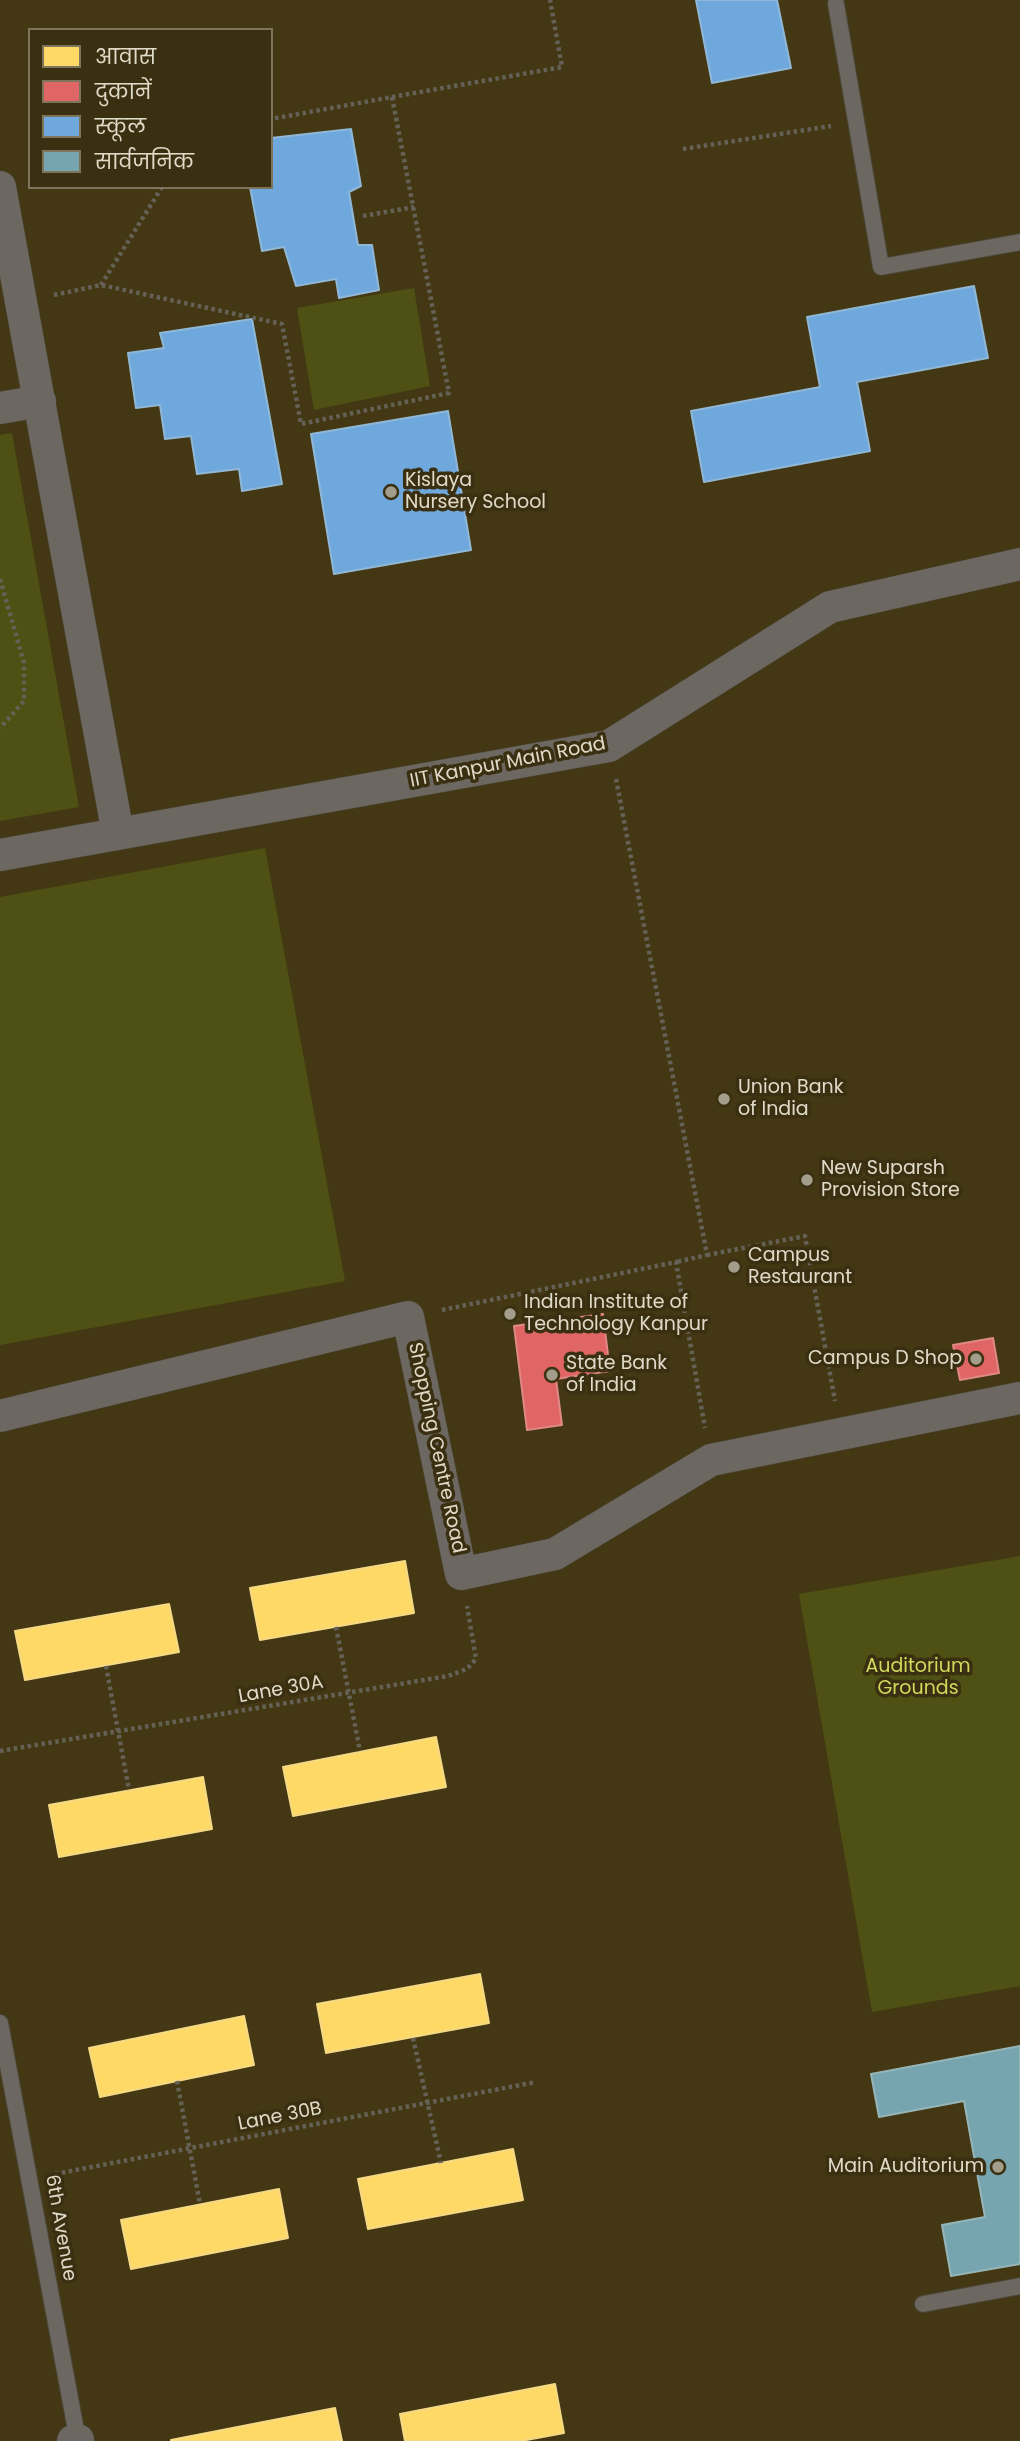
<!DOCTYPE html>
<html>
<head>
<meta charset="utf-8">
<style>
  body { margin:0 }
  #map { position:relative; width:1020px; height:2441px; overflow:hidden; background:#312b1a; font-family:Poppins,"Noto Sans Devanagari",sans-serif }
  canvas { display:block }
  .legend { position:absolute; left:28px; top:28px; width:245px; height:161px; box-sizing:border-box; background:#3a3011; border:2px solid #7c745b; margin:0; padding:9px 12px; list-style:none; font-size:21px; color:#e0dac9 }
  .legend li { display:flex; align-items:center; gap:14px; height:35px }
  .legend b { width:35px; border:2px solid #7c745b }
</style>
</head>
<body>
<div id="map">
<canvas width="1020" height="2441"></canvas>
<ul class="legend">
<li><b style="height:19px;background:#ffd966"></b>आवास</li>
<li><b style="height:19px;background:#e06666"></b>दुकानें</li>
<li><b style="height:19px;background:#6fa8dc"></b>स्कूल</li>
<li><b style="height:19px;background:#76a5af"></b>सार्वजनिक</li>
</ul>
</div>
<script>
const g = document.querySelector('canvas').getContext('2d');
g.lineJoin = 'round';
function fill(path, color) { g.fillStyle = color; g.fill(path, 'evenodd'); }
const toPath = rows => new Path2D(rows.map(r => 'M' + r).join(''));
function stroke(path, color, width, dash) { g.strokeStyle = color; g.lineWidth = width; g.lineCap = dash ? 'butt' : 'round'; g.setLineDash(dash || []); g.stroke(path); }
function drawText(font, color, halo, rows, align = 'center') {
  g.font = font + ' Poppins,sans-serif'; g.lineWidth = 7; g.setLineDash([]); g.textBaseline = 'middle'; g.strokeStyle = halo; g.fillStyle = color; for (const [text, x, y, turn = 0] of rows) {
    g.save(); g.translate(x, y); g.rotate((+turn || 0) * Math.PI / 180); g.textAlign = isNaN(turn) ? turn : align; if (halo) g.strokeText(text, 0, 0); g.fillText(text, 0, 0); g.restore();
  }
}
fill(toPath([
  [0,0,1020,0,1020,2441,0,2441],
  [30,30,271,30,271,187,30,187]
]), '#433813');
fill(toPath([
  [414,288,430,386,314,410,297,308],
  [12,433,79,807,0,821,0,435],
  [265,848,345,1281,0,1345,0,897],
  [1020,1556,1020,1986,872,2012,799,1594]
]), '#4e5113');
const homes = toPath([
  [405,1561,414,1613,260,1640,250,1588,405,1561],
  [169,1604,179,1652,25,1680,15,1631,169,1604],
  [436,1737,446,1787,293,1816,283,1767,436,1737],
  [203,1777,212,1829,59,1857,49,1805,203,1777],
  [480,1974,489,2023,326,2053,317,2004,480,1974],
  [244,2016,254,2065,100,2097,89,2048,244,2016],
  [513,2149,523,2200,368,2229,358,2179,513,2149],
  [279,2189,288,2238,131,2269,121,2220,279,2189],
  [555,2384,564,2433,521,2441,405,2441,400,2414,555,2384],
  [335,2408,342,2441,171,2441,171,2440,335,2408]
]);
fill(homes, '#ffd966');
stroke(homes, '#f6d984', 2);
const shops = toPath([
  [603,1314,610,1371,556,1379,562,1425,527,1430,514,1326,603,1314],
  [993,1338,999,1373,960,1380,953,1345,993,1338]
]);
fill(shops, '#e06666');
stroke(shops, '#e08984', 2);
const schools = toPath([
  [696,0,777,0,791,68,712,83,696,0],
  [351,129,361,186,349,192,358,245,372,245,379,290,339,298,336,279,296,286,284,247,262,251,250,187,271,187,271,138,351,129],
  [974,286,988,358,857,382,870,451,704,482,691,411,820,387,807,317,974,286],
  [252,319,282,484,242,491,239,469,197,474,191,436,165,439,160,405,136,408,128,353,164,348,160,333,252,319],
  [448,411,471,550,334,574,311,434,448,411]
]);
fill(schools, '#6fa8dc');
stroke(schools, '#91b7d6', 2);
const public = toPath([
  [1020,2046,1020,2264,951,2276,942,2225,985,2217,964,2101,879,2117,871,2074,1020,2046]
]);
fill(public, '#76a5af');
stroke(public, '#96b5b7', 2);
const lane = toPath([
  [836,4,881,267,1020,242],
  [0,2023,78,2441],
  [923,2304,1020,2286]
]);
const street = toPath([
  [0,187,118,834],
  [0,408,40,401],
  [0,855,609,746,830,607,1020,564],
  [0,1416,408,1317,461,1574,555,1554,711,1460,1020,1398],
  [73,2441,78,2440]
]);
stroke(lane, '#4b4638', 18);
stroke(street, '#4b4638', 33);
stroke(toPath([
  [392,97,562,67,550,0],
  [683,149,831,126],
  [363,216,414,207],
  [101,285,162,187],
  [54,295,101,285,282,324,301,424,449,393,392,97,271,119],
  [0,579,24,663,24,701,0,728],
  [616,779,707,1255,676,1262],
  [707,1255,805,1236,835,1401],
  [442,1310,676,1262,705,1428],
  [336,1627,360,1751],
  [106,1666,129,1790],
  [0,1751,448,1676,467,1669,476,1659,467,1606],
  [413,2038,441,2163],
  [177,2081,200,2204],
  [55,2174,536,2082]
]), '#656157', 4.5, [3.5, 3.5]);
stroke(lane, '#6c6760', 16);
stroke(street, '#6c6760', 32);
for (const [x, y, r, color] of [
  [391,492,7,"#a39d8c"],
  [724,1099,7,"#a39d8c"],
  [807,1180,7,"#a39d8c"],
  [734,1267,7,"#a39d8c"],
  [510,1314,7,"#a39d8c"],
  [976,1359,7,"#a39d8c"],
  [552,1375,7,"#a39d8c"],
  [998,2167,7,"#a39d8c"]
]) { const dot = new Path2D(); dot.arc(x, y, r, 0, 2 * Math.PI); g.fillStyle = color; g.fill(dot); stroke(dot, '#3a3011', 2.5); }
drawText('19px', '#e0dac9', '#3a3011', [
  ["Kislaya",405,481],
  ["Nursery School",405,503],
  ["Union Bank",738,1088],
  ["of India",738,1110],
  ["New Suparsh",821,1169],
  ["Provision Store",821,1191],
  ["Campus",748,1256],
  ["Restaurant",748,1278],
  ["Indian Institute of",524,1303],
  ["Technology Kanpur",524,1325],
  ["Campus D Shop",962,1359,"right"],
  ["State Bank",566,1364],
  ["of India",566,1386],
  ["Main Auditorium",984,2167,"right"]
], 'left');
drawText('19px', '#e0dac9', '#3a3011', [
  ["IIT Kanpur Main Road",508,763,-11],
  ["Shopping Centre Road",436,1448,78],
  ["Lane 30A",281,1690,-10],
  ["Lane 30B",280,2117,-11],
  ["6th Avenue",60,2228,80]
]);
drawText('19px', '#d1d95d', '#3a3011', [
  ["Auditorium",918,1667],
  ["Grounds",918,1689]
]);
</script>
</body>
</html>
